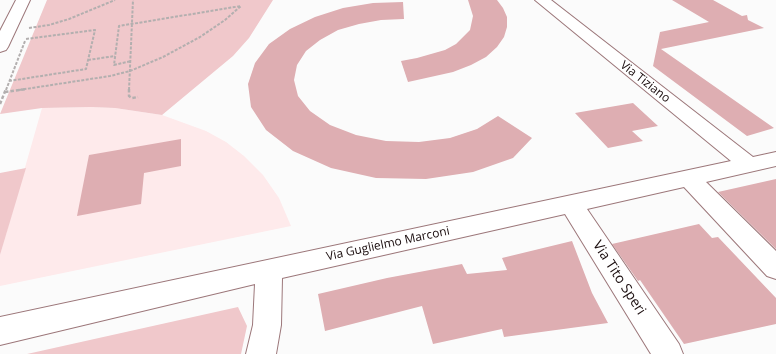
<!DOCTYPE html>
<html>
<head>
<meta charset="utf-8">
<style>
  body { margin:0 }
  canvas { display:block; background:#fbfbfb }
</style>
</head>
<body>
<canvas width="776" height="354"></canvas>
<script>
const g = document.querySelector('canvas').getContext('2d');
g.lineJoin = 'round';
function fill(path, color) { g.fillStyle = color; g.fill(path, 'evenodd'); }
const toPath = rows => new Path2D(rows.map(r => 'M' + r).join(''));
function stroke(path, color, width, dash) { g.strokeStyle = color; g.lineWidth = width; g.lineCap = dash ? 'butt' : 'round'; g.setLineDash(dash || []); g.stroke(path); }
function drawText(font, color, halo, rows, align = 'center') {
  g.font = font + ' "Open Sans",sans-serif'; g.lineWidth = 3; g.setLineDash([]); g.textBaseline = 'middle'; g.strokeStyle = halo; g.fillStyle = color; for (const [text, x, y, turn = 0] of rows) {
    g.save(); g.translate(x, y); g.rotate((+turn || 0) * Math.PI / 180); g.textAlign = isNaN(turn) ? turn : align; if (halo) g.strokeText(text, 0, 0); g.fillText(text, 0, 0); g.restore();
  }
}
fill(toPath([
  [91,107,115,108,162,115,206,131,226,142,244,156,263,175,279,198,291,226,0,286,0,255,42,108]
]), '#feeaeb');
fill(toPath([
  [47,0,273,0,249,38,233,56,162,115,115,108,91,107,42,108,0,114],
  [26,168,0,255,0,173],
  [238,307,247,326,241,354,27,354]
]), '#f0c8cb');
fill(toPath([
  [468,0,497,0,503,8,507,17,507,27,504,37,497,47,486,57,471,65,453,72,408,82,401,61,417,58,445,50,456,44,470,30,473,16],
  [672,0,713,0,742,16,747,15,748,20,764,28,661,49,774,128,747,136,653,66,660,32,709,22],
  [403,2,404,19,381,20,359,24,338,30,320,40,306,51,297,65,294,80,298,96,310,111,330,125,356,135,386,141,419,142,450,138,477,129,498,116,532,138,513,158,473,172,426,179,376,178,331,168,293,151,266,130,251,107,248,84,255,63,269,44,290,29,315,17,343,8,373,3],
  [633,103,658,126,632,131,643,141,608,148,575,113],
  [181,139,181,166,144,173,141,204,77,216,89,155],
  [776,179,776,249,718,192],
  [699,224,712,238,718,237,776,298,776,324,684,344,640,280,638,281,612,244],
  [572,241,592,293,608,323,504,337,502,329,433,344,422,306,325,331,318,294,387,278,462,264,467,274,507,270,502,258]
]), '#deaeb2');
const minor = toPath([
  [16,0,30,0,8,47,6,50,0,52,0,31,16,0],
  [535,0,551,0,753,157,776,152,776,166,706,182,776,251,776,279,767,276,684,187,587,209,679,344,683,354,651,354,565,214,282,278,281,325,276,354,246,354,253,325,255,284,0,345,0,317,731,161,535,0]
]);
stroke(minor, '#9c777a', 2);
stroke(toPath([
  [29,28,49,25,69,19,115,0],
  [88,60,115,56],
  [9,81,86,69,95,30,26,39],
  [6,90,25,41],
  [19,90,110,76,130,71,163,57,200,37,225,20,241,6,119,26,114,65,131,61],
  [129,90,133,0]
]), '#b3afaf', 2, [3, 1.5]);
stroke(toPath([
  [129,89,129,96,132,98,138,97],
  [5,92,26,89],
  [0,104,6,89]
]), '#b3afaf', 2.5, [3.5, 2]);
fill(minor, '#fff');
drawText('12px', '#190c0d', '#fff', [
  ["Via Tiziano",645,82,38],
  ["Via Guglielmo Marconi",388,244,-12]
]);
drawText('14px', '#190c0d', '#fff', [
  ["Via Tito Speri",619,278,57]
]);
</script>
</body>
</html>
